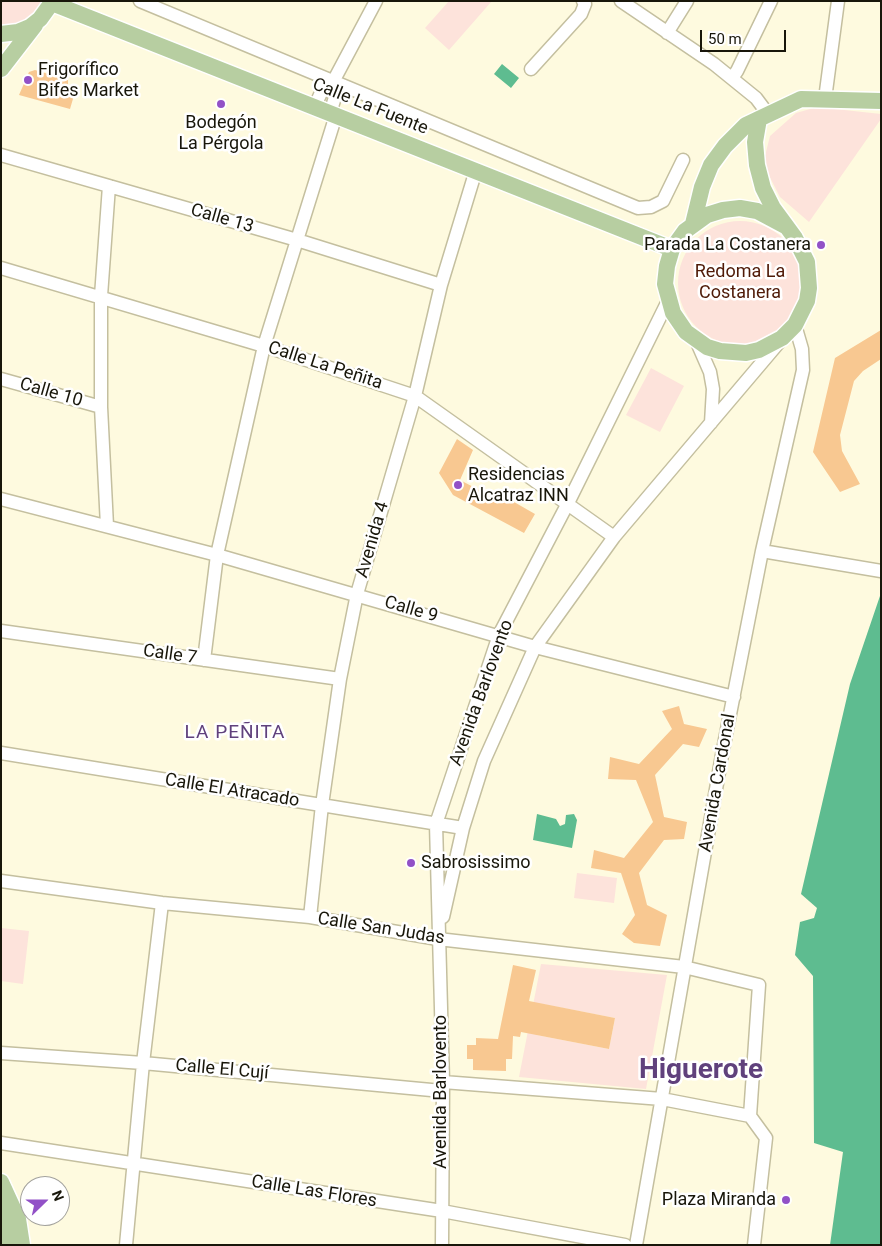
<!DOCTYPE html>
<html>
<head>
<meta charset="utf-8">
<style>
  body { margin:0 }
  #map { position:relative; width:882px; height:1246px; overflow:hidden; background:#fefadf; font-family:Roboto,sans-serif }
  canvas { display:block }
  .frame { position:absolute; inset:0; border:2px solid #18160a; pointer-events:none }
  .north { position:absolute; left:20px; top:1176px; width:50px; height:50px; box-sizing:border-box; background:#fff; border:1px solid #a3a29d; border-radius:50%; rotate:68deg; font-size:14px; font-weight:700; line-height:20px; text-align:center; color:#18160a }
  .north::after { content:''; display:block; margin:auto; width:18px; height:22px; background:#9251c7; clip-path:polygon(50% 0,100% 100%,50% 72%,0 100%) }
  .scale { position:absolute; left:700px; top:30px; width:86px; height:22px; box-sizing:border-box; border:2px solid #18160a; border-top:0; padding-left:6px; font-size:15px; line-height:18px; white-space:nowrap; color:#18160a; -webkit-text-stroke:4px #fff; paint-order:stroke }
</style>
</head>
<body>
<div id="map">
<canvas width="882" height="1246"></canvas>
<div class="frame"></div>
<div class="north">N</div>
<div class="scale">50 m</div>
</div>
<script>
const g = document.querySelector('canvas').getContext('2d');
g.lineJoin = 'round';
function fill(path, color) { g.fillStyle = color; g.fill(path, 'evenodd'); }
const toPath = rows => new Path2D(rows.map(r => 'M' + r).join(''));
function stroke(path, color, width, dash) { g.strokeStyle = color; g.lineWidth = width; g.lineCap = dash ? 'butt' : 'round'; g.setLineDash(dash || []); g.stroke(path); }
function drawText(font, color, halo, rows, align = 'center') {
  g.font = font + ' Roboto,sans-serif'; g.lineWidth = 5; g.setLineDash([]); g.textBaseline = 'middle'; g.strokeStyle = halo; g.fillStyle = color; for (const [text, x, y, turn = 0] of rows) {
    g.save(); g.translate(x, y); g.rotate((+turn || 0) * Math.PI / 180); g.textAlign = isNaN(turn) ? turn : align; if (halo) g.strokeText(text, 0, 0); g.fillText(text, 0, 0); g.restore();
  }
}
fill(toPath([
  [1,1,43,1,32,15,19,23,4,26,1,26],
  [449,1,492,1,449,50,425,28],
  [817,107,881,114,881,119,809,222,780,197,763,164,770,136,796,113],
  '678 283a62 62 0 1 1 124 0a62 62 0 1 1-124 0Z',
  [651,368,684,386,660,432,626,415],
  [577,873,617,878,614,903,574,898],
  [1,928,29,931,23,984,1,981],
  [541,964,667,975,646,1089,519,1077],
  [542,1004,615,1018,609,1049,537,1035]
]), '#fde3db');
fill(toPath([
  [502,64,519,78,511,88,494,74],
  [881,593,881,1245,830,1245,843,1152,814,1143,813,976,795,955,800,922,814,918,817,908,801,894,850,684],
  [537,814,556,819,560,826,565,824,566,815,574,814,577,820,572,848,533,840]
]), '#5ebc90');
fill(toPath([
  [35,70,68,80,68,91,75,92,70,109,19,95,29,72],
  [881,330,881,359,863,371,854,381,840,435,842,451,860,484,840,492,813,452,835,358],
  [457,439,473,450,460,480,479,490,514,502,535,514,524,533,453,495,439,473],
  [679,706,684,724,707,729,699,747,683,744,655,775,664,817,687,822,684,839,664,840,639,873,647,905,667,915,660,946,634,943,622,934,635,915,621,873,591,868,594,850,624,858,653,822,636,780,608,779,610,757,639,764,672,729,662,711],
  [513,965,536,970,529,1001,615,1018,609,1049,521,1032,520,1037,513,1036,512,1059,506,1059,506,1071,473,1070,473,1059,467,1059,467,1045,476,1045,476,1038,498,1039]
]), '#f8c891');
const minor = toPath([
  [140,1,638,208,651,207,663,201,683,160],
  [621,1,714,64,756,98,768,114],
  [667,33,687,1],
  [531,69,581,14,585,4,583,1],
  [732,78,737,71,771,1],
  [825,99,838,1],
  [315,106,324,86,334,80,376,1],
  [330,113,337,91,334,80],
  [1,155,297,240,441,285],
  [1,268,264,346,415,396,614,537],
  [696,340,710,372,713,389,711,423],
  [1,379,101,407],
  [1,499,217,555,535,647,734,697],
  [107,526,101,407,101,296,109,186],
  [762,551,881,571],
  [1,631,340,679],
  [204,660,217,555,264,346,336,115],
  [1,753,463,828],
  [1,881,162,903,310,917,438,939,684,967,759,985,750,1116,766,1138,754,1245],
  [310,917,322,805,340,679,357,594,415,396,441,285,476,170],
  [443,917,463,828,484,761,535,647,614,537,781,340],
  [1,1053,143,1063,442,1091],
  [443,1082,662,1099,750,1116],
  [1,1143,442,1211,625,1245],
  [126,1245,143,1063,162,903],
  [442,1245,443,1082,436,824,499,635,568,503,668,301],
  [636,1245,722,755,762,551,803,370,802,349,795,325]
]);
const major = toPath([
  [52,3,672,249],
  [1,34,18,32,30,27,40,19,53,1],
  [1,69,35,25],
  [759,119,755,142,757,165,763,188,773,208,787,227,795,238,807,262,809,288,807,301,795,325,782,338,759,350,746,353,720,351,707,347,686,332,673,313,665,284,667,266,672,249,685,231,707,215,723,210,740,208,757,211,787,227],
  [693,224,702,187,711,165,725,146,746,125,801,99,881,101],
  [1,1182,18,1219,22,1245],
  [4,1206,10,1245]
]);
stroke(minor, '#c4bf9f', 15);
stroke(major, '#fff', 19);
stroke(minor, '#fff', 12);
stroke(major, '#b7cea1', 16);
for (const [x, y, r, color] of [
  [28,80,5,"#9251c7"],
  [221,104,5,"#9251c7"],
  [821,245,5,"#9251c7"],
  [458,485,5,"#9251c7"],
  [411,863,5,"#9251c7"],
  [786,1200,5,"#9251c7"]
]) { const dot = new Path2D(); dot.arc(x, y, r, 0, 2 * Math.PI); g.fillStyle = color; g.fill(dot); stroke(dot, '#fff', 2); }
drawText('18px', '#18160a', '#fff', [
  ["Frigorífico",38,70],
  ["Bifes Market",38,91],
  ["Bodegón",221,123,"center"],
  ["La Pérgola",221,144,"center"],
  ["Parada La Costanera",811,245,"right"],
  ["Residencias",468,475],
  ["Alcatraz INN",468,496],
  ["Sabrosissimo",421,863],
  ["Plaza Miranda",776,1200,"right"]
], 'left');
drawText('18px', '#18160a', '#fff', [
  ["Calle La Fuente",370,107,22],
  ["Calle 13",222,219,16],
  ["Calle La Peñita",325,366,18],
  ["Calle 10",51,393,16],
  ["Avenida 4",373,540,-74],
  ["Calle 9",411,610,16],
  ["Calle 7",170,655,8],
  ["Avenida Barlovento",482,693,-70],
  ["Avenida Cardonal",718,783,-80],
  ["Calle El Atracado",232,791,9],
  ["Calle San Judas",381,929,9],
  ["Calle El Cují",222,1070,5],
  ["Avenida Barlovento",441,1092,-90],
  ["Calle Las Flores",314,1192,9]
]);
drawText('18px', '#4f1a07', '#fff', [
  ["Redoma La",740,272],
  ["Costanera",740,293]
]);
g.letterSpacing = '1px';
drawText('19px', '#60417c', '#fff', [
  ["LA PEÑITA",235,733]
]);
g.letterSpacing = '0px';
drawText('bold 28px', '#60417c', '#fff', [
  ["Higuerote",701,1071]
]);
</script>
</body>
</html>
